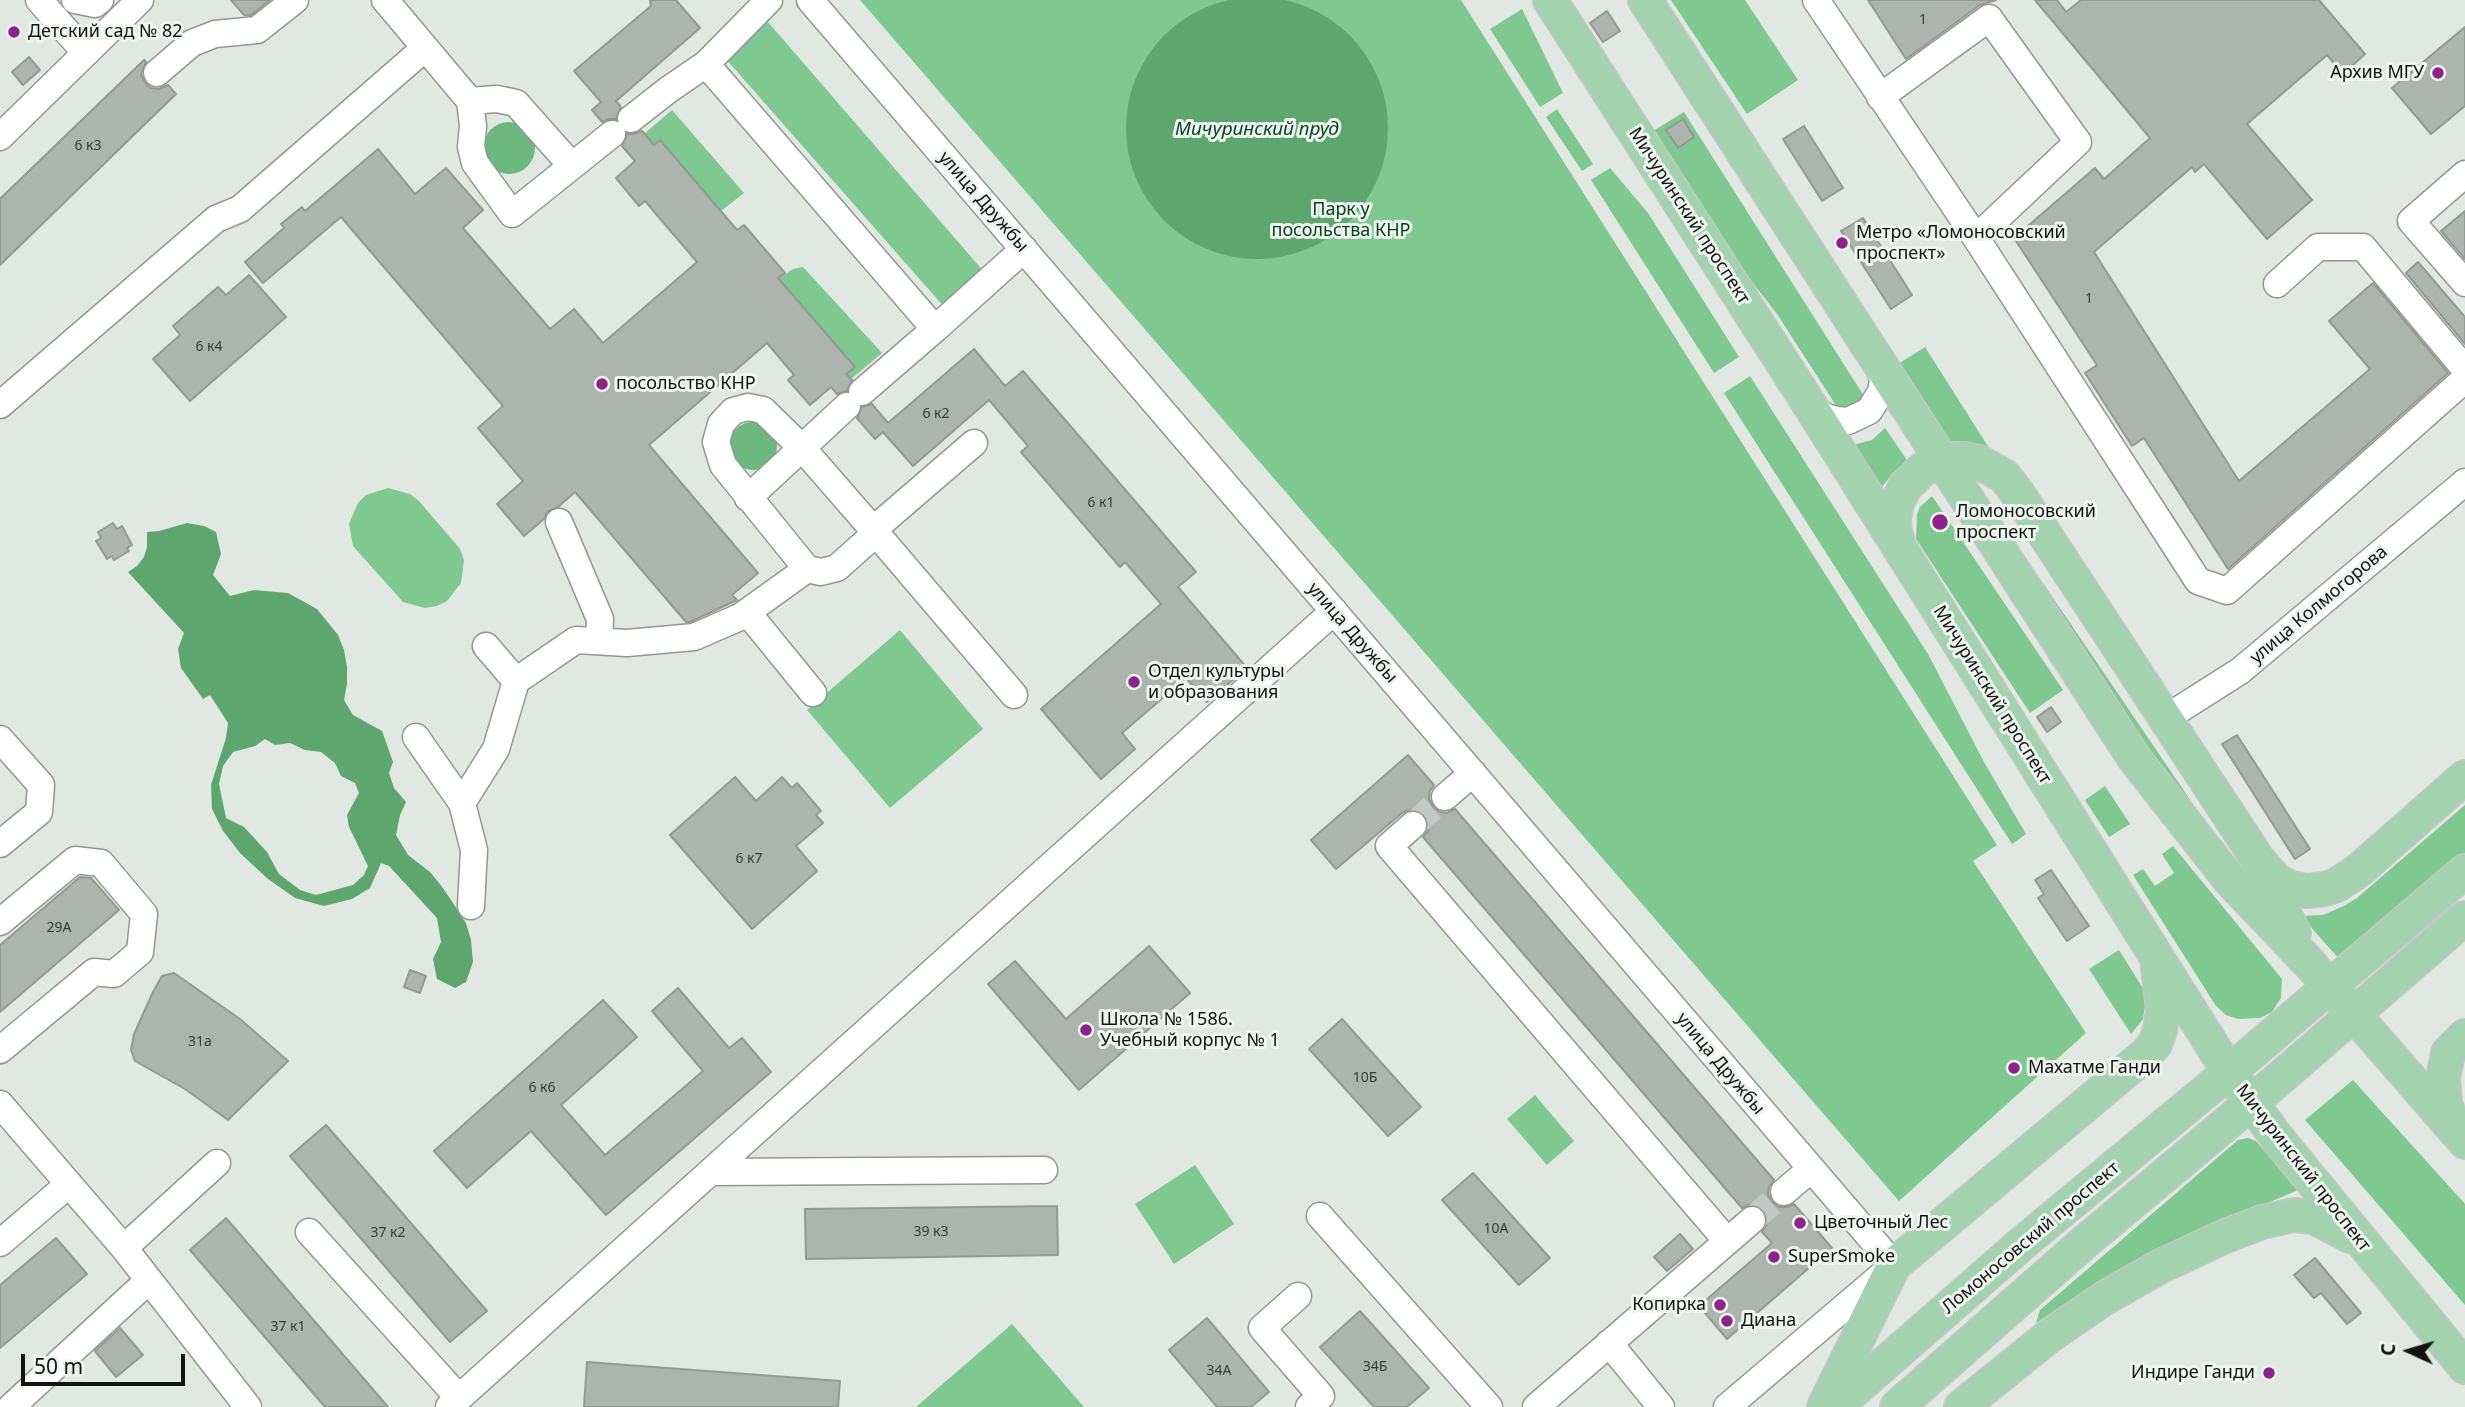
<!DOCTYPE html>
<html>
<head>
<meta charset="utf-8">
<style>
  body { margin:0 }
  #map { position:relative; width:2465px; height:1407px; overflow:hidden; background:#e1e8e2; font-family:"Noto Sans",sans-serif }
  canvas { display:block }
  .north { position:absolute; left:2374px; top:1316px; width:70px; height:70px; -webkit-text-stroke:5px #eef5ef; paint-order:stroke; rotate:274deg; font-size:19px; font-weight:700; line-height:28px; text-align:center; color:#111311 }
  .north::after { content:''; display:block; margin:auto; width:24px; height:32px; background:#111311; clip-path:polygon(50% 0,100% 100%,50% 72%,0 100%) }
  .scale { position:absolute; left:21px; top:1354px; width:164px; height:32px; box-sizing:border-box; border:4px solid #111311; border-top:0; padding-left:9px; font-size:21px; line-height:24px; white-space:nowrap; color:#111311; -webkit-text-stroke:5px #eef5ef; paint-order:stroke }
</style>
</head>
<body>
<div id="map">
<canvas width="2465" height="1407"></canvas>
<div class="north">С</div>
<div class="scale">50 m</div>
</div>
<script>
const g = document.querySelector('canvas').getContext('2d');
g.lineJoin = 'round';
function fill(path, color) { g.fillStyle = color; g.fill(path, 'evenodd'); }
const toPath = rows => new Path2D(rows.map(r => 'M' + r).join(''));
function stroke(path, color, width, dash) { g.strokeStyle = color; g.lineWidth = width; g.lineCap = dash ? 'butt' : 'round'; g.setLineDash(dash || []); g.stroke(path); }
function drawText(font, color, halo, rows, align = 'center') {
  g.font = font + ' "Noto Sans",sans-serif'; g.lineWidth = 6; g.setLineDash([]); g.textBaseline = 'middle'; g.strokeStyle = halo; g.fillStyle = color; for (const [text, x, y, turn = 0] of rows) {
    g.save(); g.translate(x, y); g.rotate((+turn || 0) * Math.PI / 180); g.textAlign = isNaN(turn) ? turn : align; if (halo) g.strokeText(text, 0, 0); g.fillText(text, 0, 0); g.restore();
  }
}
fill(toPath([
  [860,0,1461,0,1997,845,1973,861,2086,1033,1899,1201],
  [1671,0,1745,0,1798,80,1747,114],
  [1522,9,1563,93,1540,107,1490,29],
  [768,22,985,273,945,308,726,59],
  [1557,109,1593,164,1582,171,1546,117],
  [672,110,744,193,721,211,644,134],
  [1684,112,1862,393,1864,401,1839,410,1777,314,1688,199,1645,136],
  [1610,168,1648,213,1739,357,1714,373,1591,180],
  [803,267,882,353,851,379,846,374,854,366,778,279,793,269],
  [1925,347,1996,459,1942,439,1895,366],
  [1750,376,1928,654,1984,762,2026,834,2012,844,1724,393],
  [1885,428,1907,460,1892,474,1882,487,1853,445,1872,440],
  [388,488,410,494,419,501,460,549,464,560,461,583,447,601,437,606,425,608,403,602,353,546,349,524,358,503,366,495],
  [1932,496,2063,690,2030,713,1916,539,1917,514,1920,507],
  [1996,514,2231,860,2151,767],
  [900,630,983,729,890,808,807,710],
  [2105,786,2130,824,2109,837,2085,800],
  [2465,805,2465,853,2341,961,2301,916,2323,915,2344,906,2357,898],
  [2173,846,2282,979,2281,998,2272,1012,2260,1018,2238,1019,2226,1015,2216,1006,2133,875,2143,869,2155,886,2174,873,2162,854],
  [2119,950,2144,990,2146,1000,2143,1019,2131,1034,2089,969],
  [2353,1080,2465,1204,2465,1305,2305,1120],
  [1535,1095,1574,1141,1547,1165,1507,1119],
  [2248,1138,2256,1141,2298,1190,2256,1208,2217,1221,2149,1253,2093,1285,2036,1323,2040,1310,2238,1140],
  [1195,1165,1234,1224,1174,1264,1135,1204],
  [1012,1324,1084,1407,916,1407]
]), '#7fc88f');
fill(toPath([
  '483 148a26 26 0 1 1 52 0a26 26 0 1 1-52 0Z',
  '729 446a24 24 0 1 1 48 0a24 24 0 1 1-48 0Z'
]), '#6db87e');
fill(toPath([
  '1126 128a131 131 0 1 1 262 0a131 131 0 1 1-262 0Z',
  [187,523,204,526,216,532,221,554,213,575,230,596,254,590,288,593,317,609,338,635,344,650,347,667,347,684,344,700,353,715,382,731,393,762,389,773,394,788,406,802,400,815,396,835,408,855,430,872,443,888,466,923,471,940,473,962,466,982,455,988,437,979,433,959,441,942,437,918,389,866,381,863,370,888,352,899,324,906,295,898,268,879,240,853,223,831,212,809,211,785,226,738,228,723,210,695,203,699,181,668,178,649,184,633,128,572,137,566,144,557,147,547,147,532,159,531],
  [265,739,275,745,290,743,305,750,321,752,335,763,341,776,355,783,359,793,347,815,349,827,368,866,364,875,353,885,316,895,300,890,279,874,267,852,244,827,226,818,219,784,223,766,233,752,255,746]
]), '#5da76f');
const building = toPath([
  [231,0,270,0,251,15,244,15,231,0],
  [650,0,676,0,700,28,616,101,621,107,616,119,609,119,602,122,592,110,601,102,574,71,651,6,650,0],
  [1868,0,1996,0,1980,5,1906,59,1868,0],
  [2035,0,2057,0,2066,12,2081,0,2319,0,2365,54,2343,74,2327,55,2247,124,2312,200,2267,239,2204,164,2195,172,2192,167,2094,252,2239,481,2370,369,2329,321,2373,283,2448,373,2228,569,2144,438,2132,446,2085,373,2097,365,2014,238,2095,168,2104,179,2150,138,2035,0],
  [1607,11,1620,31,1603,42,1590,23,1607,11],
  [2465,27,2465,106,2431,134,2392,88,2465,27],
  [29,57,40,70,23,85,12,72,29,57],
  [144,60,146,62,141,75,146,84,151,88,159,89,168,85,176,94,0,265,0,199,144,60],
  [1683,119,1694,137,1678,148,1666,130,1683,119],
  [1804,126,1843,188,1822,201,1783,139,1804,126],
  [642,131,654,145,660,140,737,230,744,225,785,273,778,278,855,367,846,374,852,380,847,391,837,394,831,387,810,405,788,380,794,375,767,343,649,445,758,573,732,595,737,600,690,622,686,622,575,492,558,507,547,512,544,519,524,536,497,504,523,481,478,428,503,406,341,217,263,283,245,262,284,228,281,224,302,207,305,211,378,149,415,194,446,168,483,210,463,228,550,329,574,309,603,343,697,262,645,201,639,206,616,178,635,161,622,146,627,134,634,134,642,131],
  [2465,211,2465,259,2441,231,2465,211],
  [1863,218,1912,295,1891,309,1841,231,1863,218],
  [2418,262,2465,317,2465,344,2406,273,2418,262],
  [249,275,286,317,190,401,153,359,180,335,173,326,218,287,226,295,249,275],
  [974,349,1005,386,1023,371,1196,572,1178,587,1247,668,1207,702,1186,678,1122,733,1135,749,1101,779,1041,709,1161,604,1125,562,1120,567,1021,452,1028,446,989,400,913,466,883,432,875,439,857,418,862,407,872,404,888,423,974,349],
  [113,523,117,529,122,526,132,545,127,548,129,551,114,560,112,556,107,559,96,541,101,538,98,532,113,523],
  [2051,707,2061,722,2047,732,2037,717,2051,707],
  [2237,735,2310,849,2295,859,2222,744,2237,735],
  [1408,755,1434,785,1430,791,1429,799,1434,808,1440,812,1447,813,1455,809,1774,1180,1769,1187,1768,1194,1772,1202,1779,1207,1788,1207,1794,1204,1832,1248,1727,1339,1699,1306,1772,1243,1762,1232,1767,1224,1767,1216,1764,1210,1756,1205,1748,1205,1742,1208,1423,837,1428,831,1428,823,1424,814,1417,810,1411,809,1402,813,1336,869,1311,840,1408,755],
  [735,777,756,801,782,777,792,788,797,783,821,811,816,815,823,823,796,846,817,871,752,929,670,835,735,777],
  [2051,870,2089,926,2067,941,2038,898,2044,894,2035,880,2051,870],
  [80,877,91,878,119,910,0,1012,0,945,80,877],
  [1149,946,1190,993,1079,1090,988,984,1015,961,1066,1019,1149,946],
  [410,970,426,976,420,993,404,987,410,970],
  [174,973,240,1019,288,1061,228,1120,185,1089,135,1061,131,1050,134,1034,153,992,162,976,174,973],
  [678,988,729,1048,742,1038,771,1072,606,1215,531,1131,467,1188,434,1151,603,1000,637,1037,561,1105,605,1155,703,1071,652,1011,678,988],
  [1342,1019,1421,1107,1388,1136,1309,1049,1342,1019],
  [326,1125,487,1311,450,1342,290,1156,326,1125],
  [1473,1173,1550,1258,1519,1285,1442,1200,1473,1173],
  [1057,1206,1058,1255,806,1259,805,1209,1057,1206],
  [226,1218,388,1407,325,1407,190,1250,226,1218],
  [1680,1234,1693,1249,1667,1271,1654,1257,1680,1234],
  [56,1238,87,1274,0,1348,0,1285,56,1238],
  [2315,1258,2361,1313,2347,1324,2321,1293,2314,1298,2294,1275,2315,1258],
  [1360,1311,1429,1388,1407,1407,1374,1407,1320,1347,1360,1311],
  [1207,1318,1269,1392,1251,1407,1217,1407,1169,1350,1207,1318],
  [120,1328,143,1355,116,1377,95,1351,120,1328],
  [587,1362,840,1381,838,1407,584,1407,587,1362]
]);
fill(building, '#adb4ae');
stroke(building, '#939994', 2);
stroke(toPath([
  [1413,825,1445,797],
  [1752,1220,1784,1192]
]), '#c2c8c3', 26, [26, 13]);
const minor = toPath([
  [39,0,86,53],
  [75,0,95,4,100,0],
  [385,0,470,101,473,126,471,147,475,163,512,214,612,134],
  [769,0,706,64,935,329,1024,249],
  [810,0,1894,1265,1727,1407],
  [1816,0,1976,238,2198,581,2227,591,2465,379],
  [157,73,192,43,215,34,257,30,295,0],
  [1880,97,1989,18,2078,142,1976,238],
  [470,101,497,99,516,103,572,166],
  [631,119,668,90,706,64],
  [0,137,140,0],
  [2465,174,2411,221,2465,283],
  [2277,284,2318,247,2363,247,2465,369],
  [862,392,935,329],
  [0,405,216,219,240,209,425,48],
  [1811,407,1826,417,1837,420,1848,421,1869,411,1881,392,1883,381,1879,363],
  [748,498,847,406],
  [559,522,600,619,599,641],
  [873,530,974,443],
  [876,533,837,568,821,572,807,569,723,465,716,442,721,424,733,411,748,407,763,410,803,449,876,533,1014,695],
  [747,612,813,693],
  [486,646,516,681,576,640,627,643,694,637,740,617,807,569],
  [2166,718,2240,671,2465,482],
  [416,737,462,803,474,850,471,906],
  [0,739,41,785,39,812,0,844],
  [1445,797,1473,773],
  [462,803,496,749,516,681],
  [1413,825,1389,846,1727,1241],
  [0,922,75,860,101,863,144,914,140,952,114,974,94,972,0,1050],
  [0,1104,124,1248,248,1407],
  [711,1172,1044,1170],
  [1784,1192,1811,1169],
  [1320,1216,1489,1407],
  [309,1232,459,1398],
  [0,1243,69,1184],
  [124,1248,217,1163],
  [1298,1296,1262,1328,1321,1396,1309,1407],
  [1609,1343,1661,1407],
  [11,1407,149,1280],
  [449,1407,1334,611],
  [1536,1407,1752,1220]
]);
const major = toPath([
  [1550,0,1811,407,2229,1072,2277,1138,2465,1367],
  [1645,0,2134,758,2229,879,2310,964,2465,1142],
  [1899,546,1895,532,1894,518,1897,503,1905,487,1923,469,1950,459,1965,459,1979,462,2004,476,2019,495,2255,855,2294,933],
  [2262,864,2276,880,2290,888,2306,891,2325,889,2337,885,2358,871,2465,777],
  [2453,1124,2445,1104,2443,1078,2448,1053,2465,1036],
  [1824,1407,1894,1265,2145,1055,2155,1044,2160,1030,2163,1010,2158,967],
  [1835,1407,2025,1241,2229,1072,2465,871],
  [1897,1407,2086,1241,2251,1103,2465,918],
  [1961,1407,2048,1337,2103,1299,2159,1267,2223,1237,2262,1222,2294,1215,2314,1217,2350,1236]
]);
stroke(minor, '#919792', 29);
stroke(major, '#c6c6c6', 36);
stroke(minor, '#fff', 26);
stroke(major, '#a3d2ae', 33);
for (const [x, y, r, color] of [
  [14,32,7,"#8d2388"],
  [2438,73,7,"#8d2388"],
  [1842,243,7,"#8d2388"],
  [602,384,7,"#8d2388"],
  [1940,522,9,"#8d2388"],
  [1134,682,7,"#8d2388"],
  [1086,1030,7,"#8d2388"],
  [2014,1068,7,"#8d2388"],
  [1800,1223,7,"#8d2388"],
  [1774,1257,7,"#8d2388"],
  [1720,1305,7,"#8d2388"],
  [1727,1321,7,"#8d2388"],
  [2269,1373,7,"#8d2388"]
]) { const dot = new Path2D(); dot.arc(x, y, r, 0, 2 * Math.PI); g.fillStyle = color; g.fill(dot); stroke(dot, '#eef5ef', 2.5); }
drawText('14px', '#383b38', null, [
  ["1",1923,20],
  ["6 к3",88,146],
  ["1",2089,299],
  ["6 к4",209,347],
  ["6 к2",936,414],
  ["6 к1",1101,503],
  ["6 к7",749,859],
  ["29А",59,928],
  ["31а",200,1042],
  ["10Б",1365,1078],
  ["6 к6",542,1088],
  ["10А",1496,1229],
  ["39 к3",931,1232],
  ["37 к2",388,1233],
  ["37 к1",288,1327],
  ["34Б",1375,1367],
  ["34А",1219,1371]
]);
drawText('18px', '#111311', '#eef5ef', [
  ["Детский сад № 82",28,32],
  ["Архив МГУ",2424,73,"right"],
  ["Метро «Ломоносовский",1856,233],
  ["проспект»",1856,254],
  ["посольство КНР",616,384],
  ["Ломоносовский",1956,512],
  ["проспект",1956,533],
  ["Отдел культуры",1148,672],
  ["и образования",1148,693],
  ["Школа № 1586.",1100,1020],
  ["Учебный корпус № 1",1100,1041],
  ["Махатме Ганди",2028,1068],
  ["Цветочный Лес",1814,1223],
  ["SuperSmoke",1788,1257],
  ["Копирка",1706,1305,"right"],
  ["Диана",1741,1321],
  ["Индире Ганди",2255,1373,"right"]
], 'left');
drawText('18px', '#111311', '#eef5ef', [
  ["улица Дружбы",983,202,49],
  ["Мичуринский проспект",1689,216,57],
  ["улица Колмогорова",2319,605,-40],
  ["улица Дружбы",1352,633,49],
  ["Мичуринский проспект",1992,695,58],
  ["улица Дружбы",1720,1064,50],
  ["Мичуринский проспект",2303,1168,52],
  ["Ломоносовский проспект",2031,1238,-40]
]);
drawText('18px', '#07411c', '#eef5ef', [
  ["Парк у",1341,210],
  ["посольства КНР",1341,231]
]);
drawText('italic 19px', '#0d4520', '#eef5ef', [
  ["Мичуринский пруд",1257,130]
]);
</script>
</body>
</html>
